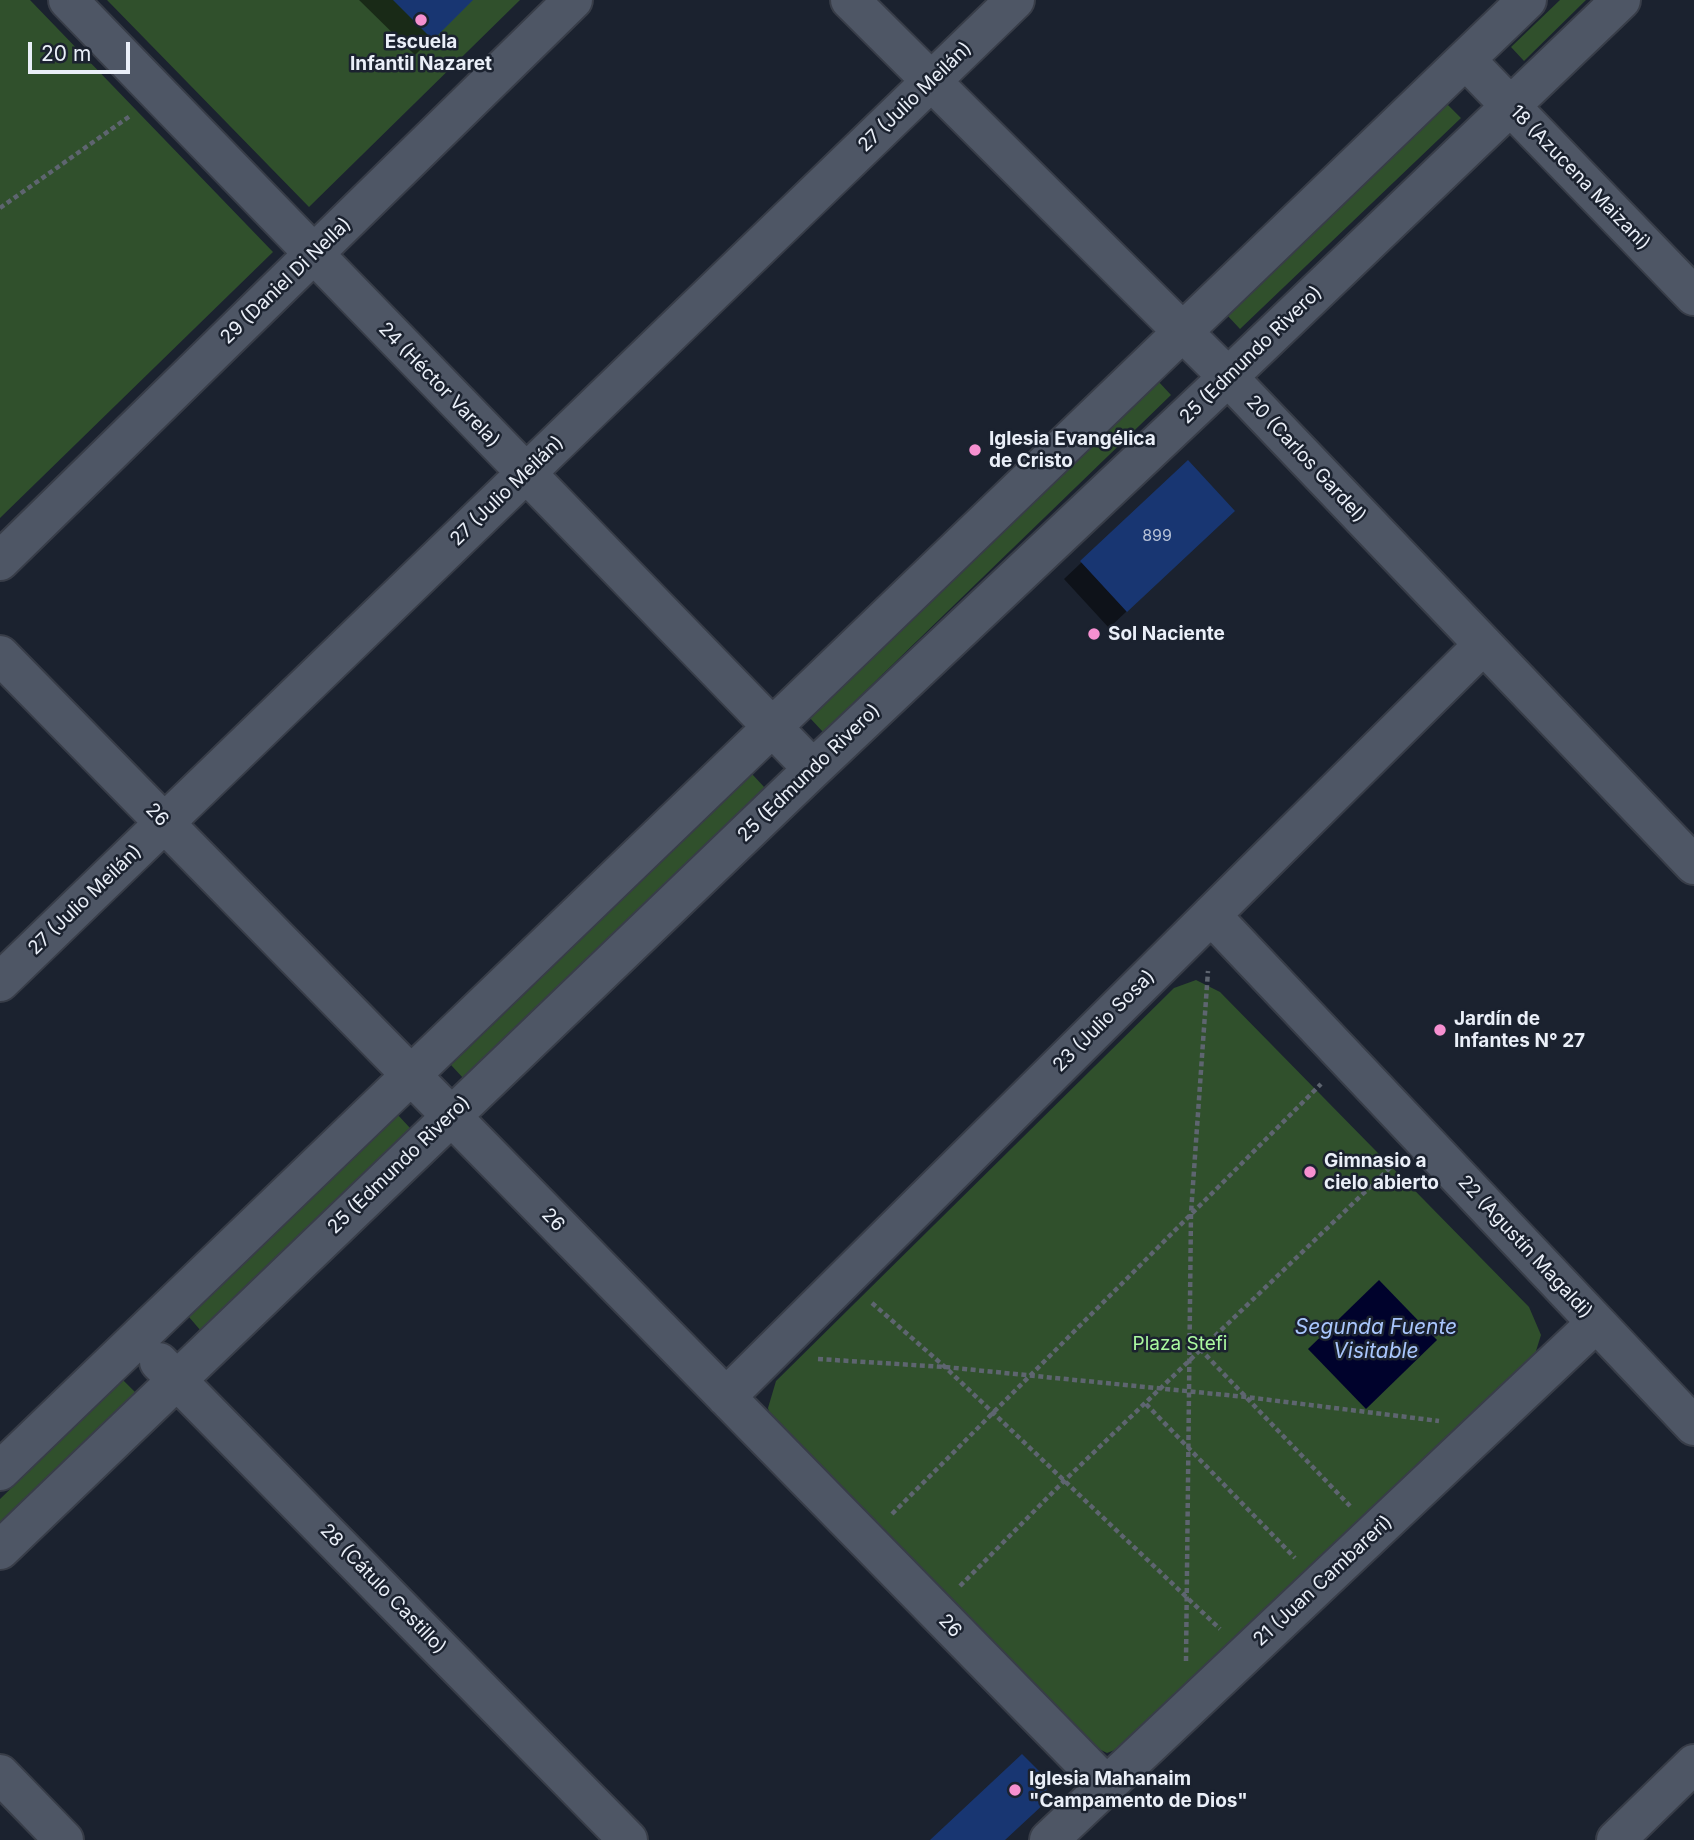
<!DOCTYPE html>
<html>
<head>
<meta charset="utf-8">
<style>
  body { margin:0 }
  #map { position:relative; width:1694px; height:1840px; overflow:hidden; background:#1b222f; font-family:Inter,sans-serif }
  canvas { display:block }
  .scale { position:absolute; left:28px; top:42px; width:102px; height:32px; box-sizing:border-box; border:4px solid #eaeff8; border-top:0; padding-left:9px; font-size:21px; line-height:24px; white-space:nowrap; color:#eaeff8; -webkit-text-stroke:5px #1b222f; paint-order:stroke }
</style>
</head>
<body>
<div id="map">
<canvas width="1694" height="1840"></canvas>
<div class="scale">20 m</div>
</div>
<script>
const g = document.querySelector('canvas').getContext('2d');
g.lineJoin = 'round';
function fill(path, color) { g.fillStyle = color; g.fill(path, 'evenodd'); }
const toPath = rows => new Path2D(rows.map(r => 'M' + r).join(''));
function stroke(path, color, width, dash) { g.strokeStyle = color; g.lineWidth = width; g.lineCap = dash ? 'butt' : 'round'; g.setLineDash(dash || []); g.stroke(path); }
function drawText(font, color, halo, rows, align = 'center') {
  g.font = font + ' Inter,sans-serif'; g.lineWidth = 5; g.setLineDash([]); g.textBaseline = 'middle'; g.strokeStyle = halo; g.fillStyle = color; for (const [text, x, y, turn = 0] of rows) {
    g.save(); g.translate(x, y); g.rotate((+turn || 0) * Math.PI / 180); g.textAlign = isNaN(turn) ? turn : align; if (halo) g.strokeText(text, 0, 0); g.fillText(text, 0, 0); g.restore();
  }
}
fill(toPath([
  [0,0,30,0,273,252,0,518],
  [107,0,520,0,309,207],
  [1560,0,1586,0,1524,61,1511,47],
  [1447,104,1461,118,1240,329,1227,315],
  [1158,381,1171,395,823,732,810,718],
  [752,774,765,788,464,1079,451,1065],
  [1196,980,1220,992,1529,1307,1541,1335,1531,1367,1133,1743,1107,1753,1080,1740,775,1435,768,1408,776,1381,1174,988],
  [397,1114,410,1128,201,1331,189,1317],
  [123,1380,136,1393,0,1526,0,1499]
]), '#30502c');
fill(toPath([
  [1379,1280,1437,1340,1366,1409,1308,1349]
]), '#00022c');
fill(toPath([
  [359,0,471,0,415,55],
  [1188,462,1216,527,1109,628,1064,579]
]), '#0007');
fill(toPath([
  [393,0,473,0,433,40],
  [1188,460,1235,511,1127,612,1080,561],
  [1022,1754,1047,1779,1046,1802,1005,1840,930,1840]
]), '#183672');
const minor = toPath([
  [68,0,813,769],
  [850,0,1228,377,1694,865],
  [1466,60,1694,296],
  [0,561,573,0],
  [0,655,1107,1786],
  [1211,915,1694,1426],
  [0,982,1015,0],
  [159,1362,628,1840],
  [726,1397,1483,645],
  [0,1471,1527,0],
  [0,1550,813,769,1228,377,1621,0],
  [0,1774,64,1840],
  [1049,1840,1596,1323],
  [1616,1840,1694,1764]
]);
stroke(minor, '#383d48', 42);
stroke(toPath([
  [0,208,130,116],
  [872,1303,945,1367,1220,1629],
  [1200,1349,1350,1506],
  [818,1359,945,1367,1246,1397,1439,1421],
  [1146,1404,1295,1558],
  [892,1514,1321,1084],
  [960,1586,1065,1480,1395,1163],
  [1186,1661,1191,1213,1208,971]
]), '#5e6570', 4.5, [5, 3.5]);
stroke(minor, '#4e5665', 38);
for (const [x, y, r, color] of [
  [421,20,7,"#f690d0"],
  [975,450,7,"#f690d0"],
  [1094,634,7,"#f690d0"],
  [1440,1030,7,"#f690d0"],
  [1310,1172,7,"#f690d0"],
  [1015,1790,7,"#f690d0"]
]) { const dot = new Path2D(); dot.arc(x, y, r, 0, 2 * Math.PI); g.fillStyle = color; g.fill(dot); stroke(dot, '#1b222f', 2.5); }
drawText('16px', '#b6c1d6', null, [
  ["899",1157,536]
]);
drawText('bold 19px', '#eaeff8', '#1b222f', [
  ["Escuela",421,42,"center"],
  ["Infantil Nazaret",421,64,"center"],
  ["Iglesia Evangélica",989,439],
  ["de Cristo",989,461],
  ["Sol Naciente",1108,634],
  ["Jardín de",1454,1019],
  ["Infantes N° 27",1454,1041],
  ["Gimnasio a",1324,1161],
  ["cielo abierto",1324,1183],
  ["Iglesia Mahanaim",1029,1779],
  ["\"Campamento de Dios\"",1029,1801]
], 'left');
drawText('19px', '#eaeff8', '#1b222f', [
  ["27 (Julio Meilán)",915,97,-44],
  ["18 (Azucena Maizani)",1580,178,46],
  ["29 (Daniel Di Nella)",286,281,-44],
  ["25 (Edmundo Rivero)",1251,355,-44],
  ["24 (Héctor Varela)",439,385,46],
  ["20 (Carlos Gardel)",1306,459,47],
  ["27 (Julio Meilán)",507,491,-44],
  ["25 (Edmundo Rivero)",809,773,-44],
  ["26",157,815,46],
  ["27 (Julio Meilán)",85,900,-44],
  ["23 (Julio Sosa)",1104,1021,-45],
  ["25 (Edmundo Rivero)",399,1165,-44],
  ["26",553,1220,46],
  ["22 (Agustín Magaldi)",1525,1247,47],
  ["21 (Juan Cambareri)",1323,1581,-43],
  ["28 (Cátulo Castillo)",383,1589,46],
  ["26",950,1626,46]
]);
drawText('19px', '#abf9a0', '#1b222f', [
  ["Plaza Stefi",1180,1344]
]);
drawText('italic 21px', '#a9c6fd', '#1b222f', [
  ["Segunda Fuente",1376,1328],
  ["Visitable",1376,1352]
]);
</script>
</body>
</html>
